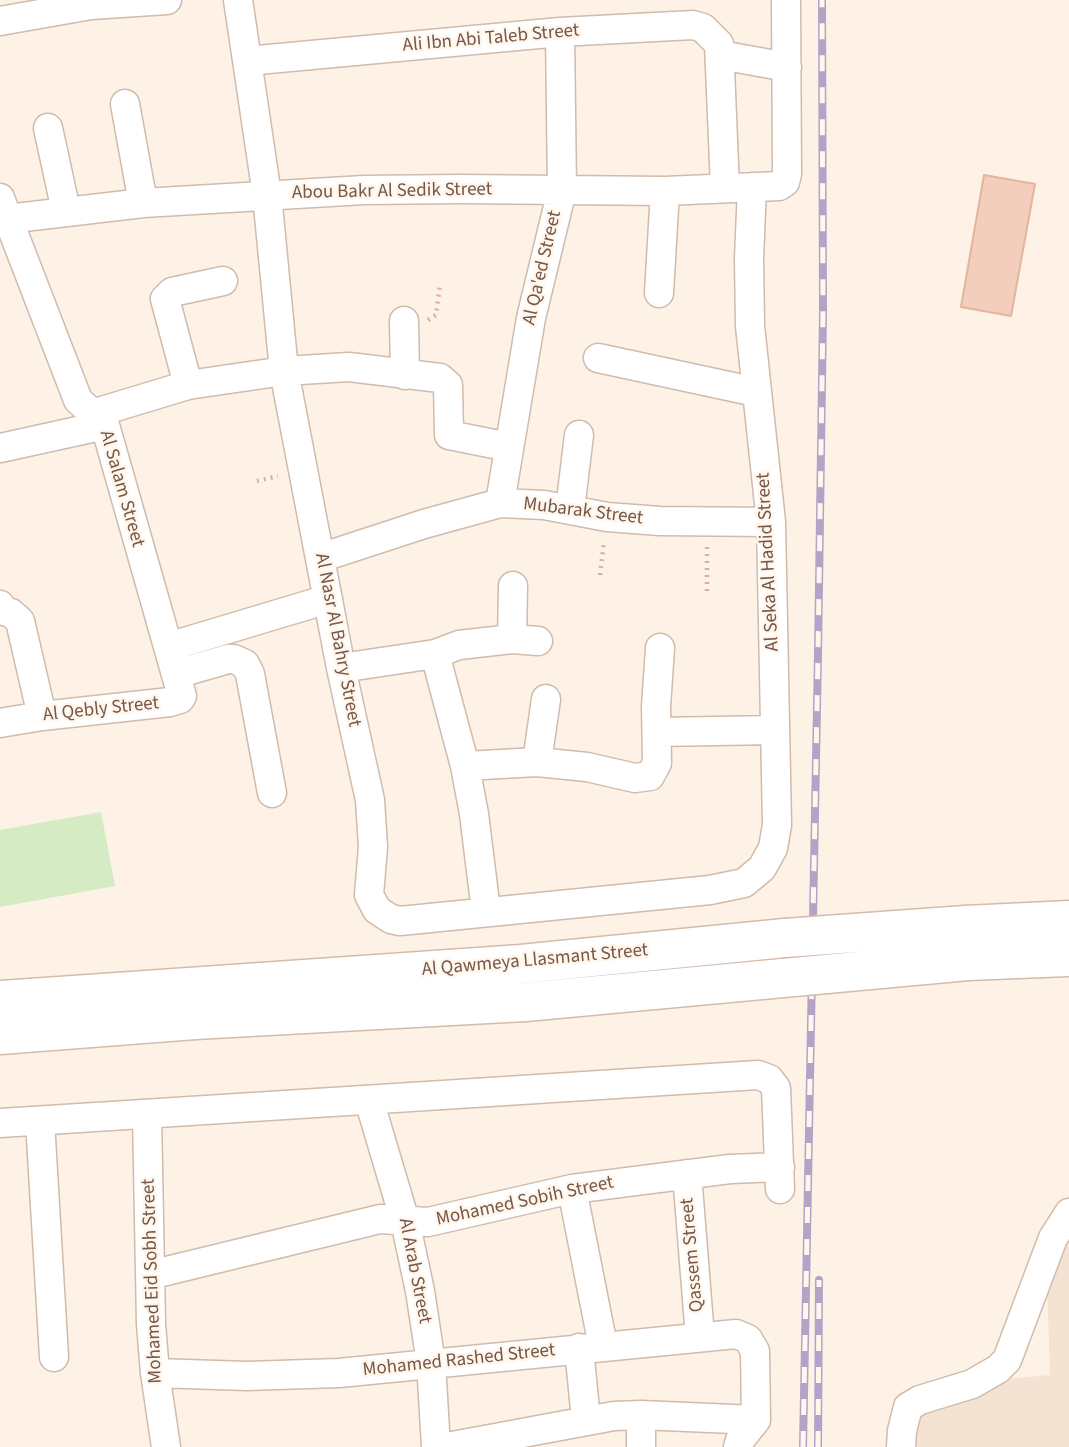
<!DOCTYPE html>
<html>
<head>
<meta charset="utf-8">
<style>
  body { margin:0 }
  canvas { display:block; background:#fdf2e5 }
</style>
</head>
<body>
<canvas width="1069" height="1447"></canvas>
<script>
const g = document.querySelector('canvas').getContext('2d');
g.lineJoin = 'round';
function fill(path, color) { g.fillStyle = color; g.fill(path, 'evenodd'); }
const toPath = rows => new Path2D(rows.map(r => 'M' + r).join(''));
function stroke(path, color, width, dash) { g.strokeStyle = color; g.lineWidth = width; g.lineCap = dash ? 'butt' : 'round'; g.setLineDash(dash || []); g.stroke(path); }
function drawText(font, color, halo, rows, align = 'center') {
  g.font = font + ' "Source Sans 3",sans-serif'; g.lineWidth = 5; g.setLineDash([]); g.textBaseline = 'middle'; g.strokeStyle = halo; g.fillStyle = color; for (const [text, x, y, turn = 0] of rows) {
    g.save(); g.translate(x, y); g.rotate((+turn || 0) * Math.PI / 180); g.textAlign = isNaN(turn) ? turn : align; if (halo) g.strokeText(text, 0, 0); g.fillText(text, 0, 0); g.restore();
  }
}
fill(toPath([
  [1069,1242,1069,1447,914,1447,916,1388,1050,1375,1047,1284]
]), '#f4e3d3');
fill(toPath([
  [101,812,115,886,0,907,0,830]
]), '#d5ebc3');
const building = toPath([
  [984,175,1035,184,1011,316,961,307,984,175]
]);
fill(building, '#f3cebc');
stroke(building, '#e5b49c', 2);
const minor = toPath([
  [238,0,267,195,284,371,341,668,370,800,373,847,369,895,377,910,391,919,400,921,710,890,744,883,762,868,773,848,777,825,771,522,750,326,749,259,752,187],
  [0,21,91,5,167,0],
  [720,55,787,67],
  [247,61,560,32,693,25,703,28,719,44,725,188],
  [125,104,143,203],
  [48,128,66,211],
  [0,198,78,400,105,425,182,696,180,699,170,702,42,716,0,723],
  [7,219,143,203,364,190,461,189,665,191,779,186,785,182,787,174,786,0],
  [659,293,665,191],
  [404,321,405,375],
  [598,358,756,392],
  [188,385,165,299,172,292,223,281],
  [92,414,188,385,284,371,349,367,440,378,448,385,449,435,509,447],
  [0,448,105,425],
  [500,503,531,318,562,190,560,32],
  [570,509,579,435],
  [320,558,424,524,500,503,544,505,607,517,660,521,771,522],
  [0,605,4,611,11,613,20,621,42,716],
  [512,639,513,586],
  [168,647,328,599],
  [435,654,465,766,474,814,486,911],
  [341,668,435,654,459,645,512,639,538,641],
  [176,674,228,659,234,659,245,664,250,674,272,793],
  [657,732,775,730],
  [537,762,546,699],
  [465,766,537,762,587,767,635,778,650,776,657,763,656,707,660,648],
  [369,1100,405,1221,420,1291,431,1363,436,1447],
  [147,1114,151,1324,155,1373,166,1447],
  [40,1121,54,1357],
  [0,1123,758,1075,769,1079,776,1088,780,1189],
  [687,1174,700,1337],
  [572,1189,603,1346],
  [150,1275,380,1219,428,1222,572,1189,730,1169,780,1167],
  [579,1348,586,1420],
  [155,1373,247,1376,339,1373,736,1334,748,1339,755,1351,756,1420,740,1440,738,1447],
  [447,1447,614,1416,641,1415,756,1420],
  [641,1447,641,1415],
  [901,1447,902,1431,908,1407,920,1400,972,1384,998,1369,1007,1360,1053,1238,1069,1213]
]);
const secondary = toPath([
  [965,925,1069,920],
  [968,961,1069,957],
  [0,1000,521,964,785,938],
  [0,1035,195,1020,525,1002,783,978]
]);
stroke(minor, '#d0bbad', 31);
stroke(secondary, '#d4bbab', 41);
stroke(toPath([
  [428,320,436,315,440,285],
  [257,481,278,476],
  [707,547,707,591],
  [600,575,604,542]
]), '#d8b29f', 4.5, [2, 5]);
stroke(minor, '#fff', 28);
stroke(secondary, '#fff', 38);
const rail = toPath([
  [803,1447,818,654,823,313,822,0],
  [818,1447,819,1280]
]);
stroke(rail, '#b4a3c7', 8);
stroke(rail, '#fff6ec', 5, [16]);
const secondaryBridge = toPath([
  [785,938,965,925],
  [783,978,968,961]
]);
stroke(secondaryBridge, '#d4bbab', 41, []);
stroke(secondaryBridge, '#fff', 38);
drawText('19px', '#765749', '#fff6ec', [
  ["Ali Ibn Abi Taleb Street",491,39,-5],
  ["Abou Bakr Al Sedik Street",392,192,-1],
  ["Al Qa'ed Street",543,268,-77],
  ["Al Salam Street",121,489,74],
  ["Mubarak Street",583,512,7],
  ["Al Seka Al Hadid Street",769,562,-93],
  ["Al Nasr Al Bahry Street",337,640,79],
  ["Al Qebly Street",101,710,-6],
  ["Al Qawmeya Llasmant Street",535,961,-5],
  ["Mohamed Sobih Street",525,1202,-12],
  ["Qassem Street",693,1255,-95],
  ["Al Arab Street",414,1271,79],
  ["Mohamed Eid Sobh Street",153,1281,-92],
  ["Mohamed Rashed Street",459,1361,-6]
]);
</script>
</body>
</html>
